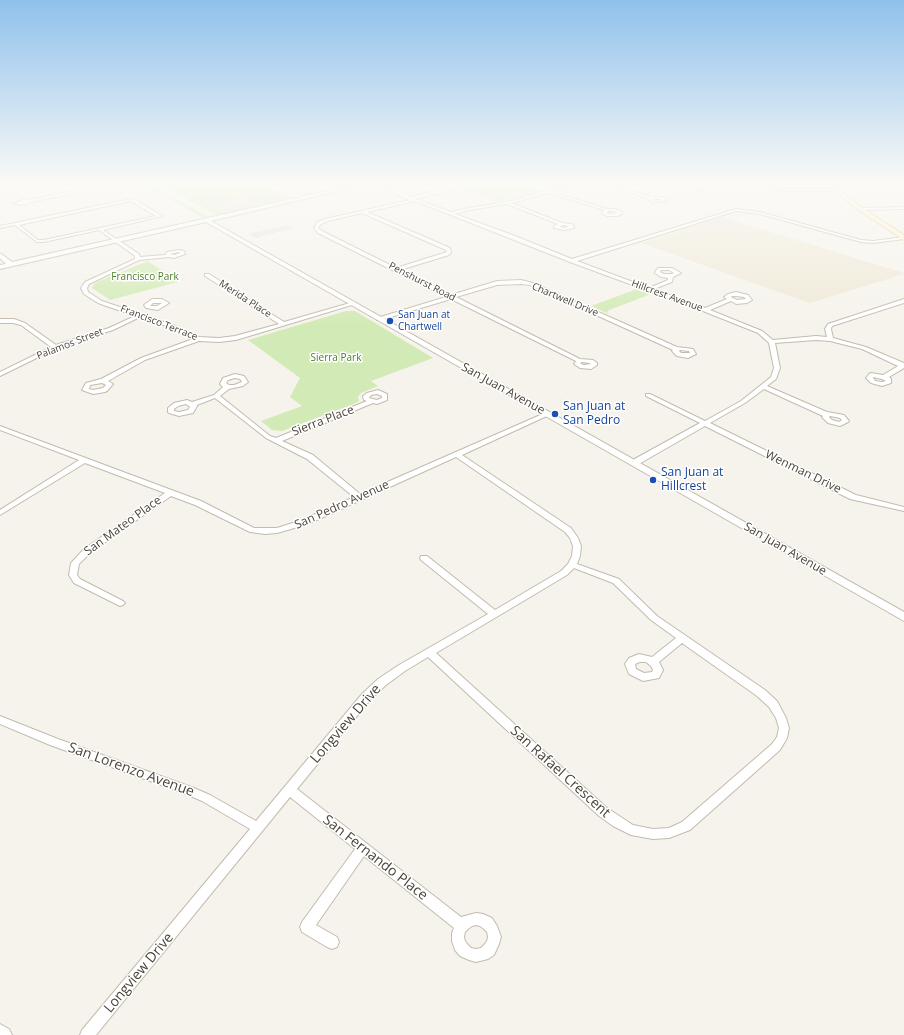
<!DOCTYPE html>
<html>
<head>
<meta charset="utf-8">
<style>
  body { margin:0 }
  canvas { display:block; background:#f6f3ec }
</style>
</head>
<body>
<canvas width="904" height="1035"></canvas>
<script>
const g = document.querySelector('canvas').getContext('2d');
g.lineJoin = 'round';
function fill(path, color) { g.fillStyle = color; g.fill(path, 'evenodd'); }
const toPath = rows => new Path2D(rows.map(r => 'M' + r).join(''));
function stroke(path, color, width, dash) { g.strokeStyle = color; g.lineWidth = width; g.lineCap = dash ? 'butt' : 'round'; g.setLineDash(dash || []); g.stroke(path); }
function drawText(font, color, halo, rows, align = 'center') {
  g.font = font + ' "Open Sans",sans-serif'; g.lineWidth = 3; g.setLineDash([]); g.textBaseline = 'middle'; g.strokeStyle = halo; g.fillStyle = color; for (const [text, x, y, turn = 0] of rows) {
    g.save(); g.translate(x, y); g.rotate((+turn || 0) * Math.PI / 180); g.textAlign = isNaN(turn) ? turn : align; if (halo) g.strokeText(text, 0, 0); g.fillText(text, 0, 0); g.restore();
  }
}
fill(toPath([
  [722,217,904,273,904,274,810,303,641,243]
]), '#efe8d6');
fill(toPath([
  [157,183,292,183,270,188,292,198,217,215],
  [489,183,522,183,543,191,497,202,462,188,470,188],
  [154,187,209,217,204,218,149,188],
  [148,261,178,282,110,300,92,288,94,284,97,282],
  [637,289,651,294,609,310,607,312,609,314,591,306],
  [346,311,355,311,433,358,371,381,378,386,361,393,358,397,359,401,356,403,282,431,272,430,261,421,302,406,290,397,300,378,248,340]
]), '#d2eab5');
fill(toPath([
  [245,197,260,204,224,213,211,206,215,205,213,204],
  [720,218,740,224,722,230,702,224],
  [287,225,293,228,256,238,248,234]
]), '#e5e3e0');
const minor = toPath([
  [13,183,18,183,12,188,10,188,10,186,13,183],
  [71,183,76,183,82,188,75,193,31,202,21,205,14,203,26,199,29,200,73,191,77,188,71,183],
  [143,183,148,183,152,187,149,188,143,183],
  [370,183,376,183,412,197,445,188,444,187,447,184,456,184,459,186,459,188,416,199,451,212,469,208,507,202,575,183,582,183,553,192,607,209,615,209,622,212,622,214,617,216,607,216,602,213,604,210,549,193,511,203,562,223,572,224,574,227,574,228,564,230,554,228,554,226,558,224,507,204,469,210,455,214,515,236,572,259,736,209,760,212,861,240,873,241,904,237,904,239,873,243,861,242,760,214,736,211,577,261,649,288,668,280,668,278,661,277,655,273,655,272,658,268,672,268,681,273,673,277,672,282,654,289,705,308,727,299,724,297,728,294,736,292,748,295,752,300,747,303,736,304,731,301,710,310,762,331,773,340,816,336,827,337,825,329,828,324,904,299,904,303,832,326,831,329,833,338,866,347,904,363,904,368,889,377,891,379,891,383,882,386,871,383,866,378,869,374,871,373,883,375,898,366,862,349,830,341,816,340,775,343,780,368,776,379,767,386,827,412,844,415,849,421,848,422,840,426,828,423,822,417,823,416,764,389,745,403,710,423,856,495,904,507,904,511,850,499,705,426,637,465,631,465,630,463,631,461,700,423,646,396,646,394,650,394,705,421,741,401,771,377,774,368,769,343,758,333,703,311,570,262,415,201,367,212,450,248,451,252,449,255,400,270,451,295,497,281,521,280,533,283,677,347,693,349,696,354,688,358,677,356,672,351,673,350,530,285,521,284,497,285,456,297,580,359,593,360,597,363,597,365,591,369,580,368,574,364,576,361,451,299,381,320,377,320,377,318,446,297,318,233,314,228,317,222,325,219,410,200,370,183],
  [608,211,613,211,617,213,610,214,607,213,608,211],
  [362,213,446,250,447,252,396,268,322,231,318,228,321,224,328,221,362,213],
  [562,225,569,226,564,228,560,227,562,225],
  [661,270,669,270,674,273,672,274,664,274,660,272,661,270],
  [732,296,736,296,744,297,746,299,737,300,731,297,732,296],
  [680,350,689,351,690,353,681,353,679,351,680,350],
  [582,362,589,363,591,364,583,365,580,363,582,362],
  [873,377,882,379,886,381,882,382,875,381,873,377],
  [830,416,840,418,842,420,839,422,832,420,829,417,830,416],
  [600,183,607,183,652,197,662,197,667,200,653,203,649,200,648,198,600,183],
  [653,199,660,199,661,200,655,201,653,199],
  [747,183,755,183,782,189,836,189,838,190,836,191,782,191,747,183],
  [691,185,700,185,707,188,697,191,690,189,691,185],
  [693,187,699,187,701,188,697,189,693,187],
  [309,187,313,190,313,192,306,193,298,190,309,187],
  [131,199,136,200,162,216,103,230,139,254,140,257,165,255,167,252,179,250,184,251,185,254,174,258,169,257,139,260,89,284,87,288,88,292,102,301,173,325,199,337,219,338,235,336,279,324,205,276,205,274,209,274,284,322,350,303,355,304,236,340,219,342,199,341,145,360,108,381,113,384,107,391,105,392,93,394,82,390,86,383,101,379,141,358,193,339,169,327,140,317,113,330,57,348,0,376,0,372,51,347,21,325,13,323,0,323,0,319,14,319,25,323,56,345,109,328,135,316,98,303,84,294,81,288,85,282,135,259,135,256,99,230,44,242,37,242,15,225,0,228,0,226,131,199],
  [131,201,156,216,44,240,38,240,19,225,131,201],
  [179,252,180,253,174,255,170,254,179,252],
  [102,383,106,385,103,388,93,390,89,389,90,385,102,383],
  [904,207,904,209,860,210,858,209,860,208,904,207],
  [152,299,162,299,169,303,158,310,146,308,144,305,152,299],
  [153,303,162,303,157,306,150,306,153,303],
  [235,374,244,376,248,382,243,386,229,389,220,396,270,436,276,438,367,401,364,400,363,396,367,393,378,390,387,394,387,400,377,404,373,403,282,441,313,455,360,494,545,413,549,413,549,415,462,455,571,528,578,538,581,546,580,556,577,564,619,579,657,616,765,690,777,701,786,718,789,728,787,738,780,750,690,830,669,838,653,839,631,835,613,826,599,816,428,657,405,671,386,685,370,700,297,789,461,917,476,913,483,914,492,918,497,926,501,937,499,944,494,955,488,959,476,962,469,960,460,956,455,950,452,941,452,933,454,928,364,856,316,925,337,937,339,942,337,947,332,949,327,947,302,932,300,927,302,922,355,849,290,797,96,1035,80,1035,82,1030,250,829,202,801,186,794,50,745,0,724,0,716,58,739,194,788,210,795,256,821,362,694,378,679,399,665,488,614,421,560,420,558,421,556,427,556,495,610,561,571,568,564,572,556,573,546,570,538,565,532,456,457,308,524,277,533,265,534,250,532,195,505,171,496,90,553,79,564,77,575,80,579,123,601,125,603,123,605,120,606,74,583,69,575,71,563,84,549,165,493,85,463,0,515,0,510,79,460,0,430,0,426,201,501,254,528,277,528,302,520,354,497,307,459,266,438,215,398,197,405,197,406,193,413,179,416,169,413,168,412,168,408,174,403,187,400,192,402,214,395,223,387,220,384,223,378,235,374],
  [235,378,240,379,242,382,234,385,229,385,226,383,228,380,235,378],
  [377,394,382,396,382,398,377,400,369,398,371,395,377,394],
  [186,404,190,407,188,410,179,412,174,411,174,409,178,406,186,404],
  [574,568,613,583,651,620,676,638,652,657,639,654,629,658,625,664,629,674,643,681,659,678,663,670,659,662,682,643,757,696,769,707,776,718,779,728,777,737,772,744,682,822,669,828,653,829,633,825,607,808,436,653,567,575,574,568],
  [640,662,646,662,651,666,653,670,652,672,644,673,636,669,635,664,640,662],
  [476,925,480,926,484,929,487,932,488,937,487,941,484,945,481,948,476,949,471,948,468,945,465,941,464,937,465,932,468,929,472,926,476,925]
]);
const tertiary = toPath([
  [363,183,372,183,211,221,904,612,904,621,206,222,0,269,0,265,6,264,0,258,0,253,12,262,363,183],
  [0,1024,9,1029,12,1035,0,1035,0,1024]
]);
const secondary = toPath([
  [825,183,832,183,861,207,904,235,904,240,857,209,825,183]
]);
stroke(minor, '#c2bbae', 2);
stroke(tertiary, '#c2bbae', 2);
stroke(secondary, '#d6c79b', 2);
fill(minor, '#fff');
fill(tertiary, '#fff');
fill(secondary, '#fff3cd');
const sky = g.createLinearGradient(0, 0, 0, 328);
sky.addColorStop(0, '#8fc1ec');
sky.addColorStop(0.56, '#fbfaf6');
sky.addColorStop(1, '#fbfaf600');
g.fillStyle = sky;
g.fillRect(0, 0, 904, 328);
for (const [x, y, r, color] of [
  [390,321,4,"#1a4fb4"],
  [555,414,4,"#1a4fb4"],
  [653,480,4,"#1a4fb4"]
]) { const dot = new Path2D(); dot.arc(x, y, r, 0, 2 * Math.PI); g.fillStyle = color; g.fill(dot); stroke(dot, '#fff', 1.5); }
drawText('10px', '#4a7f2a', '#fff', [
  ["Francisco Park",145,277],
  ["Sierra Park",336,358]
]);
drawText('10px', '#4b4439', '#fff', [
  ["Penshurst Road",422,282,27],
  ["Hillcrest Avenue",667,296,20],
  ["Merida Place",245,299,33],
  ["Chartwell Drive",565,300,23],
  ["Francisco Terrace",159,323,21],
  ["Palamos Street",70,344,-21]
]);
drawText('10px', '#164399', '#fff', [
  ["San Juan at",398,315],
  ["Chartwell",398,327]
], 'left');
drawText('12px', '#4b4439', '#fff', [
  ["San Juan Avenue",503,389,29],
  ["Sierra Place",323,421,-21],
  ["Wenman Drive",803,472,26],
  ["San Pedro Avenue",342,505,-24],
  ["San Mateo Place",123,526,-36],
  ["San Juan Avenue",785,549,30]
]);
drawText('12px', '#164399', '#fff', [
  ["San Juan at",563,407],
  ["San Pedro",563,421],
  ["San Juan at",661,473],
  ["Hillcrest",661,487]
], 'left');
drawText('14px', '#4b4439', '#fff', [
  ["Longview Drive",346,724,-49],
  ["San Lorenzo Avenue",131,770,20],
  ["San Rafael Crescent",560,772,42],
  ["San Fernando Place",375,858,38],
  ["Longview Drive",139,973,-50]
]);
</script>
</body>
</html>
